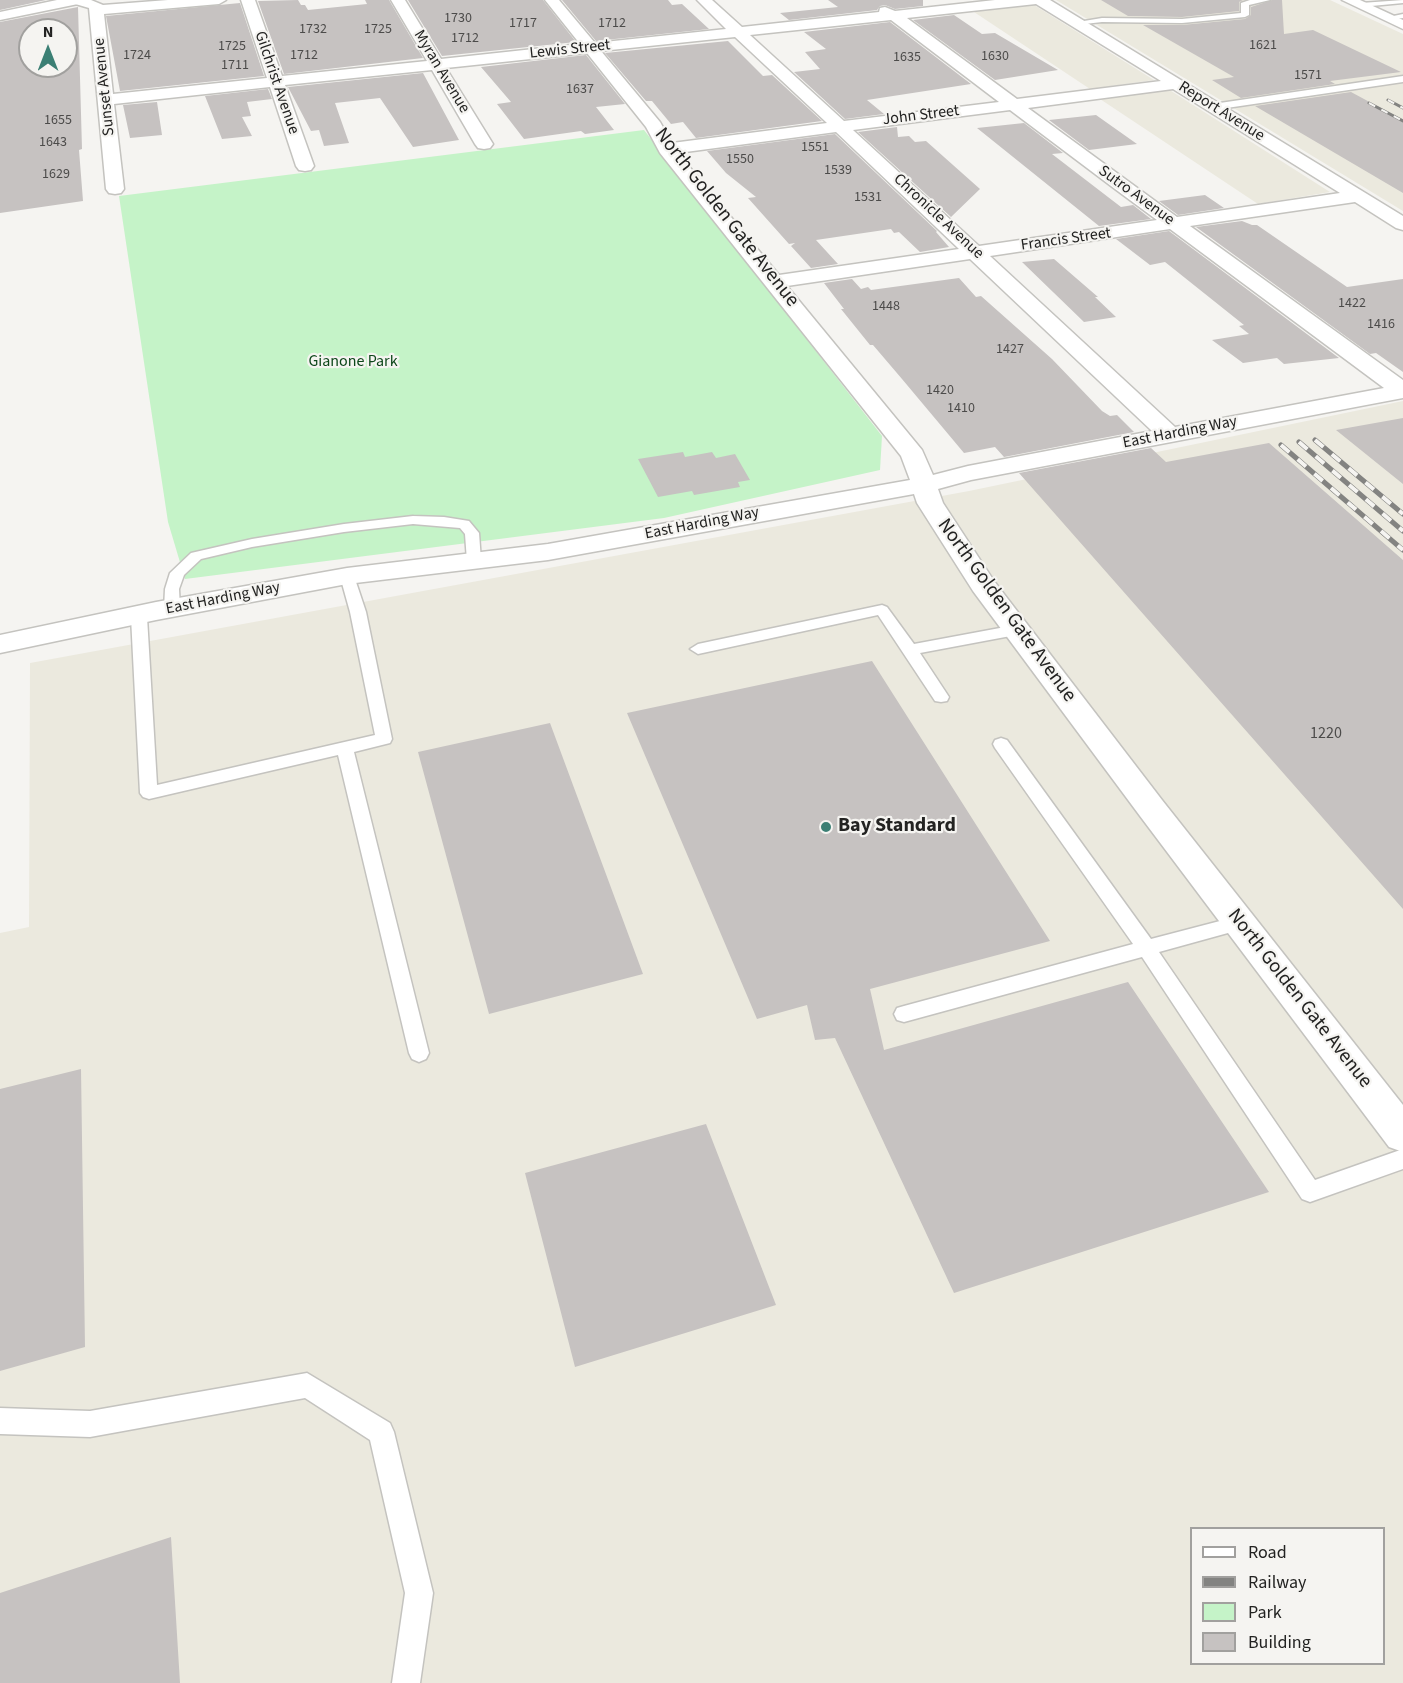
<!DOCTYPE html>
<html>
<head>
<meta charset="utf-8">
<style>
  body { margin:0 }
  #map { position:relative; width:1403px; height:1683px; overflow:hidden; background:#f5f4f1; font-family:"Source Sans 3",sans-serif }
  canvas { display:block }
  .legend { position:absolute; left:1190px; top:1527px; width:195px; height:138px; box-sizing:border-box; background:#f5f4f1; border:2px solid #a1a09e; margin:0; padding:8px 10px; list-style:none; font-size:18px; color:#232322 }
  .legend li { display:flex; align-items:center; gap:12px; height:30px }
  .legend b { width:30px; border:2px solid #a1a09e }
  .north { position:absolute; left:18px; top:18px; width:60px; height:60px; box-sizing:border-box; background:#f5f4f1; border:2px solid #a1a09e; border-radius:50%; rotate:0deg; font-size:16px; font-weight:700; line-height:24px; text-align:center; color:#232322 }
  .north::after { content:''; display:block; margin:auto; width:21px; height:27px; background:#3b7f74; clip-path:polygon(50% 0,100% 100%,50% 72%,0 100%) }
</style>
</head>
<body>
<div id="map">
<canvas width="1403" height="1683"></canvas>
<ul class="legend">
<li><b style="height:8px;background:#fff"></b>Road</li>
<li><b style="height:8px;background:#838381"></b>Railway</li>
<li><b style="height:16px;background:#c5f3c8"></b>Park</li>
<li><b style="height:16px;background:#c6c2c1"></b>Building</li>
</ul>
<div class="north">N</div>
</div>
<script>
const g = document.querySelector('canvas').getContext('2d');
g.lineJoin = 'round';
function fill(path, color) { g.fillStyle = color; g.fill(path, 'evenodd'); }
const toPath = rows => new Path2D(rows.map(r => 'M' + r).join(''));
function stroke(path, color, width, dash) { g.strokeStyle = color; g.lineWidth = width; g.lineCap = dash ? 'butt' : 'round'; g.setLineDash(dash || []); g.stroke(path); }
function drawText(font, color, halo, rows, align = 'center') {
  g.font = font + ' "Source Sans 3",sans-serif'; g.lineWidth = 4.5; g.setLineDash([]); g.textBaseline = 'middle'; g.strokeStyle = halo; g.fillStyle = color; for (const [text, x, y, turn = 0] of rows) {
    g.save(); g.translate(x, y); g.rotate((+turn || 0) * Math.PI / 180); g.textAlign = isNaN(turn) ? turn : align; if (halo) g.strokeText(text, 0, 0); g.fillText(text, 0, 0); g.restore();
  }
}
fill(toPath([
  [1056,0,1330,0,1403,34,1403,211],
  [1031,3,1154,80,1090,89,971,10],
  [1168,89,1330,192,1258,204,1100,99],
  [1403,401,1403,1683,0,1683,0,933,29,927,30,663,969,491],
  [1192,1528,1384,1528,1384,1664,1192,1664]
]), '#ebe9de');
fill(toPath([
  [644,130,882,436,880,470,664,518,185,579,168,522,119,196]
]), '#c5f3c8');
fill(toPath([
  [0,0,46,0,0,10],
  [298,0,301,5,305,5,308,10,367,4,365,0,389,0,423,58,284,74,258,1],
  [408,0,543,0,576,42,442,56],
  [562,0,668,0,672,5,682,4,709,29,596,41],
  [828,0,923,0,923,6,895,9,885,5,880,6,877,10,789,20,780,13,838,7],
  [1101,0,1243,0,1239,2,1239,11,1182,17,1128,16],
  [1272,0,1282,0,1284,34,1313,30,1401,72,1330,81,1335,84,1241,98,1212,80,1234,77,1143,25,1182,25,1245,19,1251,15,1251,7],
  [240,3,264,76,120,91,106,16],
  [78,7,82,149,79,150,83,201,0,213,0,22],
  [30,30,66,30,66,66,30,66],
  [954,15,982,34,995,33,1058,70,995,80,913,20],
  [890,22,971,84,867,100,884,114,845,119,794,72,820,69,805,52,826,49,804,32],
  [728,41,763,76,772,75,822,121,696,138,683,122,671,124,652,101,646,101,605,53],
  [586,55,625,104,596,107,614,130,585,134,581,131,524,139,497,104,511,102,481,67],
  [423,73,459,140,413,147,380,98,335,103,349,143,324,146,319,130,311,131,288,87],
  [268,89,272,99,247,102,251,116,242,117,252,136,222,139,205,96],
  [1351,92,1403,120,1403,193,1255,106],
  [157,102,162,135,130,138,123,105],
  [1096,115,1137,144,1089,150,1049,120],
  [1024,123,1063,153,1052,154,1121,207,1133,205,1151,219,1099,226,977,128],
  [897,127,898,137,909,136,915,142,926,141,980,189,951,217,858,132],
  [835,134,937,231,936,232,949,247,920,252,899,232,894,233,891,229,816,240,838,264,811,268,791,246,795,243,789,244,748,198,756,197,726,173,707,151],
  [1205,195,1224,208,1178,215,1159,201],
  [1242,221,1252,225,1257,225,1347,287,1403,279,1403,372,1376,353,1370,354,1196,227],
  [1169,231,1339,358,1284,364,1277,358,1243,363,1212,340,1249,334,1239,326,1244,325,1165,262,1150,265,1116,239],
  [1054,259,1098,297,1095,297,1116,317,1084,322,1022,262],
  [959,278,976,297,981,296,1052,359,1102,411,1110,416,1117,415,1134,432,1004,457,995,447,964,453,902,379,873,345,870,345,841,309,844,309,824,283,852,279,861,289,868,287,871,290],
  [1403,418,1403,484,1336,430],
  [1269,443,1403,560,1403,909,1019,473,1151,448,1166,462],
  [683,452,685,457,712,452,716,458,735,454,750,480,738,482,740,487,694,495,692,491,658,497,638,459],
  [872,661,1050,941,870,989,884,1050,1128,982,1269,1192,954,1293,835,1038,815,1040,807,1005,757,1019,627,713],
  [550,723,643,974,489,1014,418,752],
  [81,1069,85,1347,0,1371,0,1089],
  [706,1124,776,1305,575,1367,525,1173],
  [171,1537,180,1683,0,1683,0,1593]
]), '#c6c2c1');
const service = toPath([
  [1250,0,1270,0,1249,5,1249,15,1245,17,1182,23,1102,22,1076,25,1072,23,1102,18,1182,19,1241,13,1241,3,1250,0],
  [1403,0,1403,3,1361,7,1357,5,1361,3,1403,0],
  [1403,14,1403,18,1388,20,1384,18,1403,14],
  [1403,76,1403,82,1213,110,1209,107,1213,104,1403,76],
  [413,516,444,517,469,521,479,533,481,561,479,564,474,565,467,561,465,534,460,528,413,524,344,532,252,547,201,559,184,575,179,589,180,609,177,612,172,614,164,609,165,589,170,573,191,553,252,539,344,524,413,516],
  [347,572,354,576,366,612,392,739,390,743,354,752,429,1053,426,1059,419,1062,412,1059,409,1053,338,755,149,799,143,797,140,793,131,617,139,612,147,617,157,785,375,735,350,612,340,576,347,572],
  [882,605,887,607,914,644,1016,625,1024,630,1016,635,920,653,949,697,947,701,941,702,935,701,878,615,698,654,690,649,698,644,882,605],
  [1001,738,1007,740,1151,939,1239,916,1246,918,1249,923,1246,928,1159,952,1315,1180,1403,1149,1403,1169,1310,1202,1302,1199,1142,957,904,1022,897,1020,894,1014,897,1008,904,1006,1133,944,995,748,993,744,995,740,1001,738],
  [307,1373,390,1423,394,1432,433,1593,420,1683,392,1683,405,1593,370,1440,305,1398,90,1437,0,1434,0,1408,90,1411,307,1373]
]);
const minor = toPath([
  [70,0,91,0,103,5,168,0,226,0,219,4,104,14,113,94,267,78,241,0,255,0,282,76,427,61,391,0,405,0,441,59,580,44,545,0,559,0,595,43,726,29,697,0,712,0,742,27,879,12,880,8,885,7,895,11,995,0,1050,0,1403,216,1403,230,1396,228,1355,202,1190,226,1403,380,1403,398,971,480,938,489,943,503,994,581,1162,800,1403,1105,1403,1152,1389,1147,1140,816,973,591,917,503,914,494,548,560,347,584,156,620,0,653,0,635,156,602,347,568,548,544,910,480,901,456,660,153,646,127,587,53,446,68,493,144,490,148,484,149,478,148,475,144,432,70,285,85,314,166,311,170,305,171,299,170,296,166,270,87,114,104,124,189,121,193,115,194,109,193,106,189,89,8,72,3,70,0],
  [1036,4,1161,81,1017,99,907,18,1036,4],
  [891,20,999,102,844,121,750,35,891,20],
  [735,37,827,123,672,143,660,122,601,51,735,37],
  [1173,89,1340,193,1177,217,1028,108,1173,89],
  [1010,110,1115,189,1157,220,979,246,853,130,1010,110],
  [836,132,959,249,779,275,678,153,836,132],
  [1170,229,1384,388,1175,427,990,256,1170,229],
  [970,259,1152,431,968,466,933,475,922,450,787,286,970,259],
  [1342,0,1360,0,1403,20,1403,29,1342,0]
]);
const secondary = toPath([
  [57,0,85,0,78,4,0,20,0,12,57,0]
]);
stroke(service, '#c4c3bf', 3);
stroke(minor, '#c4c3bf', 3);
stroke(secondary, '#c4c3bf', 3);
fill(service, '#fff');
fill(minor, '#fff');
fill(secondary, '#fff');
const railFar1 = toPath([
  [1388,100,1403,108],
  [1369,103,1403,121]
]);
const rail = toPath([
  [1315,440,1403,514],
  [1299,442,1403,531],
  [1281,445,1403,550]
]);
stroke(railFar1, '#838381', 3);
stroke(rail, '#838381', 5);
stroke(railFar1, '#f5f4f1', 2, [7]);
stroke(rail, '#f5f4f1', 4, [11]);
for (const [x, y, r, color] of [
  [826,827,6,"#3b7f74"]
]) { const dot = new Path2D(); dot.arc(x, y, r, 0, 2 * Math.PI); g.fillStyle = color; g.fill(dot); stroke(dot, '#f5f4f1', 2); }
drawText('14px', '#4c4b4a', null, [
  ["1730",458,19],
  ["1717",523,24],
  ["1712",612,24],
  ["1732",313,30],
  ["1725",378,30],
  ["1712",465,39],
  ["1621",1263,46],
  ["1725",232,47],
  ["1724",137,56],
  ["1712",304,56],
  ["1630",995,57],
  ["1635",907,58],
  ["1711",235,66],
  ["1571",1308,76],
  ["1637",580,90],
  ["1655",58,121],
  ["1643",53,143],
  ["1551",815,148],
  ["1550",740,160],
  ["1539",838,171],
  ["1629",56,175],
  ["1531",868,198],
  ["1422",1352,304],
  ["1448",886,307],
  ["1416",1381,325],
  ["1427",1010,350],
  ["1420",940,391],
  ["1410",961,409]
]);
drawText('16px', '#232322', '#f5f4f1', [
  ["Lewis Street",570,50,-6],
  ["Myran Avenue",441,72,59],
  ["Gilchrist Avenue",276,83,71],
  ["Sunset Avenue",105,87,-96],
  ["Report Avenue",1221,112,32],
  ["John Street",921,116,-7],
  ["Sutro Avenue",1136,196,36],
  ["Chronicle Avenue",938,217,43],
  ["Francis Street",1066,240,-8],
  ["East Harding Way",1180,433,-11],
  ["East Harding Way",702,524,-11],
  ["East Harding Way",223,599,-11]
]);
drawText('16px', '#0d471a', '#f5f4f1', [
  ["Gianone Park",353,362]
]);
drawText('16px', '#4c4b4a', null, [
  ["1220",1326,734]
]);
drawText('20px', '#232322', '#f5f4f1', [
  ["North Golden Gate Avenue",726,218,52],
  ["North Golden Gate Avenue",1006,611,54],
  ["North Golden Gate Avenue",1299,999,52]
]);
drawText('bold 20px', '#232322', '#f5f4f1', [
  ["Bay Standard",838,827]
], 'left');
</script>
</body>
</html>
